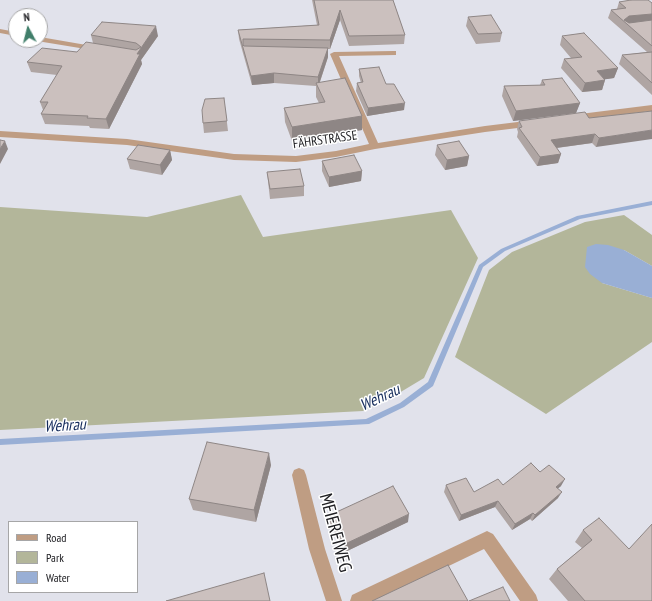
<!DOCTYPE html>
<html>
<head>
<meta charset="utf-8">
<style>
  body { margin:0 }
  #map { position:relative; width:652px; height:601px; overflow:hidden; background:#e1e2eb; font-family:"PT Sans Narrow",sans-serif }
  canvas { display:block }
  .legend { position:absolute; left:8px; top:521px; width:130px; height:72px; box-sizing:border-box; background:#fff; border:1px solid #a6a6a7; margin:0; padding:5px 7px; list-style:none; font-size:12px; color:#202024 }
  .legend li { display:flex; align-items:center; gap:8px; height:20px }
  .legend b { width:20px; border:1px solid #a6a6a7 }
  .north { position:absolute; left:8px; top:8px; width:40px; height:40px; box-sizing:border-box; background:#fff; border:1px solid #a6a6a7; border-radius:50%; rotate:353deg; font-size:11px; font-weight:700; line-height:16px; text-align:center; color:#202024 }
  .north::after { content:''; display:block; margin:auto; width:14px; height:18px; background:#407e6a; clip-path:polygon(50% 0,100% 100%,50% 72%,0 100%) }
</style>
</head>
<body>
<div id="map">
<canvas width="652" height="601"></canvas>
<ul class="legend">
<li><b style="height:5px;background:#bf9d83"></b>Road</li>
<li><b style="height:11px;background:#b3b69a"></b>Park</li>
<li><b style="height:11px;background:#99afd5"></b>Water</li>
</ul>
<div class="north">N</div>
</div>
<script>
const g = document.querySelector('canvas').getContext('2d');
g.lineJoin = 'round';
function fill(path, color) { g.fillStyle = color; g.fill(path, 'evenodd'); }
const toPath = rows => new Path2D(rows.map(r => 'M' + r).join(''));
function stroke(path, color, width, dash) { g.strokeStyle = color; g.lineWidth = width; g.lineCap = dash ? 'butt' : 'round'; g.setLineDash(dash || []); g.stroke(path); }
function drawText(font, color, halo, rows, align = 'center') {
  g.font = font + ' "PT Sans Narrow",sans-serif'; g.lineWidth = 3; g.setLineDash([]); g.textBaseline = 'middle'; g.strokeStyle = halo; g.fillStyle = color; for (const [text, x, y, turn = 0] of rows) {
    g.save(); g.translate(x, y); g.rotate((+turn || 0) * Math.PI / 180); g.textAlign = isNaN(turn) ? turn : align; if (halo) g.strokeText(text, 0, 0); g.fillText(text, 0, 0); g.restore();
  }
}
fill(toPath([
  [241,195,263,237,451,210,478,258,424,378,394,396,363,411,0,430,0,207,147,217],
  [624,215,652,235,652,266,624,250,602,283,652,298,652,342,546,414,455,357,489,270,512,252,585,222]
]), '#b3b69a');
fill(toPath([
  [596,244,608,245,624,250,652,266,652,298,602,283,590,274,585,267,587,247]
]), '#99afd5');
fill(toPath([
  [652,201,652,205,580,219,505,251,483,267,433,386,404,407,369,424,0,445,0,439,366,419,400,403,428,382,479,265,501,249,577,216,652,201]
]), '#99afd5');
fill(toPath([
  [0,29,16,32,16,36,0,33,0,29],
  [40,37,98,47,102,49,98,51,37,41,40,40,40,37],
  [393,51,396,51,396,55,339,56,378,143,485,126,534,120,539,123,534,126,485,132,375,149,336,157,296,162,234,160,127,145,0,137,0,131,127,139,234,154,296,156,336,151,369,144,330,54,334,52,393,51],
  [652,105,652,111,572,121,567,118,572,115,652,105],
  [299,468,304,470,306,475,325,549,342,601,326,601,309,549,292,475,294,470,299,468],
  [487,531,493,534,536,595,538,601,520,601,484,549,376,601,350,601,352,595,487,531]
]), '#bf9d83');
fill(toPath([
  [312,0,393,0,405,35,404,44,349,46,340,20,330,49,328,49,328,57,320,82,362,116,362,130,292,141,285,122,284,108,319,103,316,97,316,86,274,83,252,85,239,39,238,30,317,25],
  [619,2,652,3,652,95,619,64,622,55,647,52,608,18,611,10,617,9],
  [468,17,502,33,500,42,476,44,466,26],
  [91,35,158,36,141,60,142,64,109,129,90,128,89,126,45,124,41,114,43,110,40,102,57,75,31,72,27,62,77,52,93,43],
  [562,36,618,68,614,78,605,79,605,80,602,90,582,92,561,68,564,59,571,58,560,45],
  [359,69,386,84,404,110,367,116,356,91,357,83,361,83,359,76],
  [542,80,580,103,576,113,513,121,502,96,504,86,540,85],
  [224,98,228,131,204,133,203,123],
  [652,111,596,147,592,143,557,148,561,154,558,163,537,166,517,137,518,132,517,129,519,121,589,118],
  [437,145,469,156,467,166,445,170,435,155],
  [170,150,172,160,162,175,130,169,127,159],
  [322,161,362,171,361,181,329,187,322,171],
  [267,172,304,186,304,196,270,199],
  [271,465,256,522,193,510,189,499],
  [446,485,474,492,503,485,561,486,558,488,558,498,532,521,530,519,512,530,495,507,459,521,444,492],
  [330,515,408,522,345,552,330,523],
  [583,530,629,549,652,601,568,601,549,579,557,569,582,548,575,542]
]), '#afa5a3');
fill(toPath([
  [340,10,340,20,330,49,330,40],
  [652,14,652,22,628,24,624,20,629,16],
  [156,26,158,36,141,60,142,64,109,129,106,119,137,54],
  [328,48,328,57,318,87,318,77],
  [618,68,614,78,594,81,597,71],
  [274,73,274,83,252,85,251,76],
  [605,80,602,90,582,92,585,83],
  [405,103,404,110,367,116,368,108],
  [580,103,576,113,513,121,516,111],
  [362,116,362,130,292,141,292,127],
  [652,130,652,139,596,147,599,138],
  [595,134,592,143,548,149,551,140],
  [5,141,8,149,0,164,0,149],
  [170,150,172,160,162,175,160,165],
  [561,154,558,163,537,166,540,157],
  [469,156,467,166,445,170,447,160],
  [362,171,361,181,329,187,329,177],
  [269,453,271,465,256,522,254,510],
  [565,479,561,486,553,493,556,487],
  [562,492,558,498,532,521,535,515],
  [498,501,495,507,459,521,461,515],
  [533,513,530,519,512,530,515,524],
  [409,514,408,522,345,552,345,544]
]), '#8e8685');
const building = toPath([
  [314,0,393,0,405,35,349,36,340,10,330,40,243,39,243,45,244,46,328,48,318,77,274,73,251,76,238,30,319,25,314,0],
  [631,0,648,0,652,3,652,14,629,16,624,20,629,23,652,20,652,46,611,10,626,8,619,2,631,0],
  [491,15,502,33,478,34,468,17,491,15],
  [102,22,156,26,137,54,140,54,106,119,87,118,88,116,41,114,48,102,40,102,62,66,27,62,42,48,77,52,86,42,136,50,141,47,136,43,91,35,102,22],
  [584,33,618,68,597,71,605,80,585,83,564,59,582,57,562,36,584,33],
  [652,52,652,83,622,55,652,52],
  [379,67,386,84,394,84,405,103,368,108,357,83,363,82,359,69,379,67],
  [345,78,362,116,292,127,284,108,325,102,316,83,345,78],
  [562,78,580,103,516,111,504,86,545,85,542,80,562,78],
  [224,98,227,121,203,123,202,110,205,99,224,98],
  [652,111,652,130,599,138,595,134,551,140,561,154,540,157,519,128,522,127,519,121,585,112,589,118,652,111],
  [0,140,5,141,0,149,0,140],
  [459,141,469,156,447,160,437,145,459,141],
  [138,145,170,150,160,165,127,159,138,145],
  [354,155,362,171,329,177,322,161,354,155],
  [300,169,304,186,270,189,267,172,300,169],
  [207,442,269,453,254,510,189,499,207,442],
  [531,463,540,472,549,465,565,479,556,487,562,492,535,515,533,513,515,524,498,501,461,515,446,485,466,478,474,492,498,479,503,485,531,463],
  [393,486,409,514,345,544,330,515,393,486],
  [599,518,629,549,652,524,652,601,585,601,557,569,592,540,583,530,599,518],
  [448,565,468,601,372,601,448,565],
  [264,573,270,601,166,601,264,573],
  [503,587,510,601,469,601,503,587]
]);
fill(building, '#cbc0be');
stroke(building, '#8e8685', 1);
drawText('13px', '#202024', '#fff', [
  ["FÄHRSTRASSE",325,140,-8]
]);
drawText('italic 16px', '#142b5b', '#fff', [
  ["Wehrau",380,398,-25],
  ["Wehrau",65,426,-3]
]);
drawText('18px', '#202024', '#fff', [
  ["MEIEREIWEG",335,533,75]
]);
</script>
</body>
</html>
